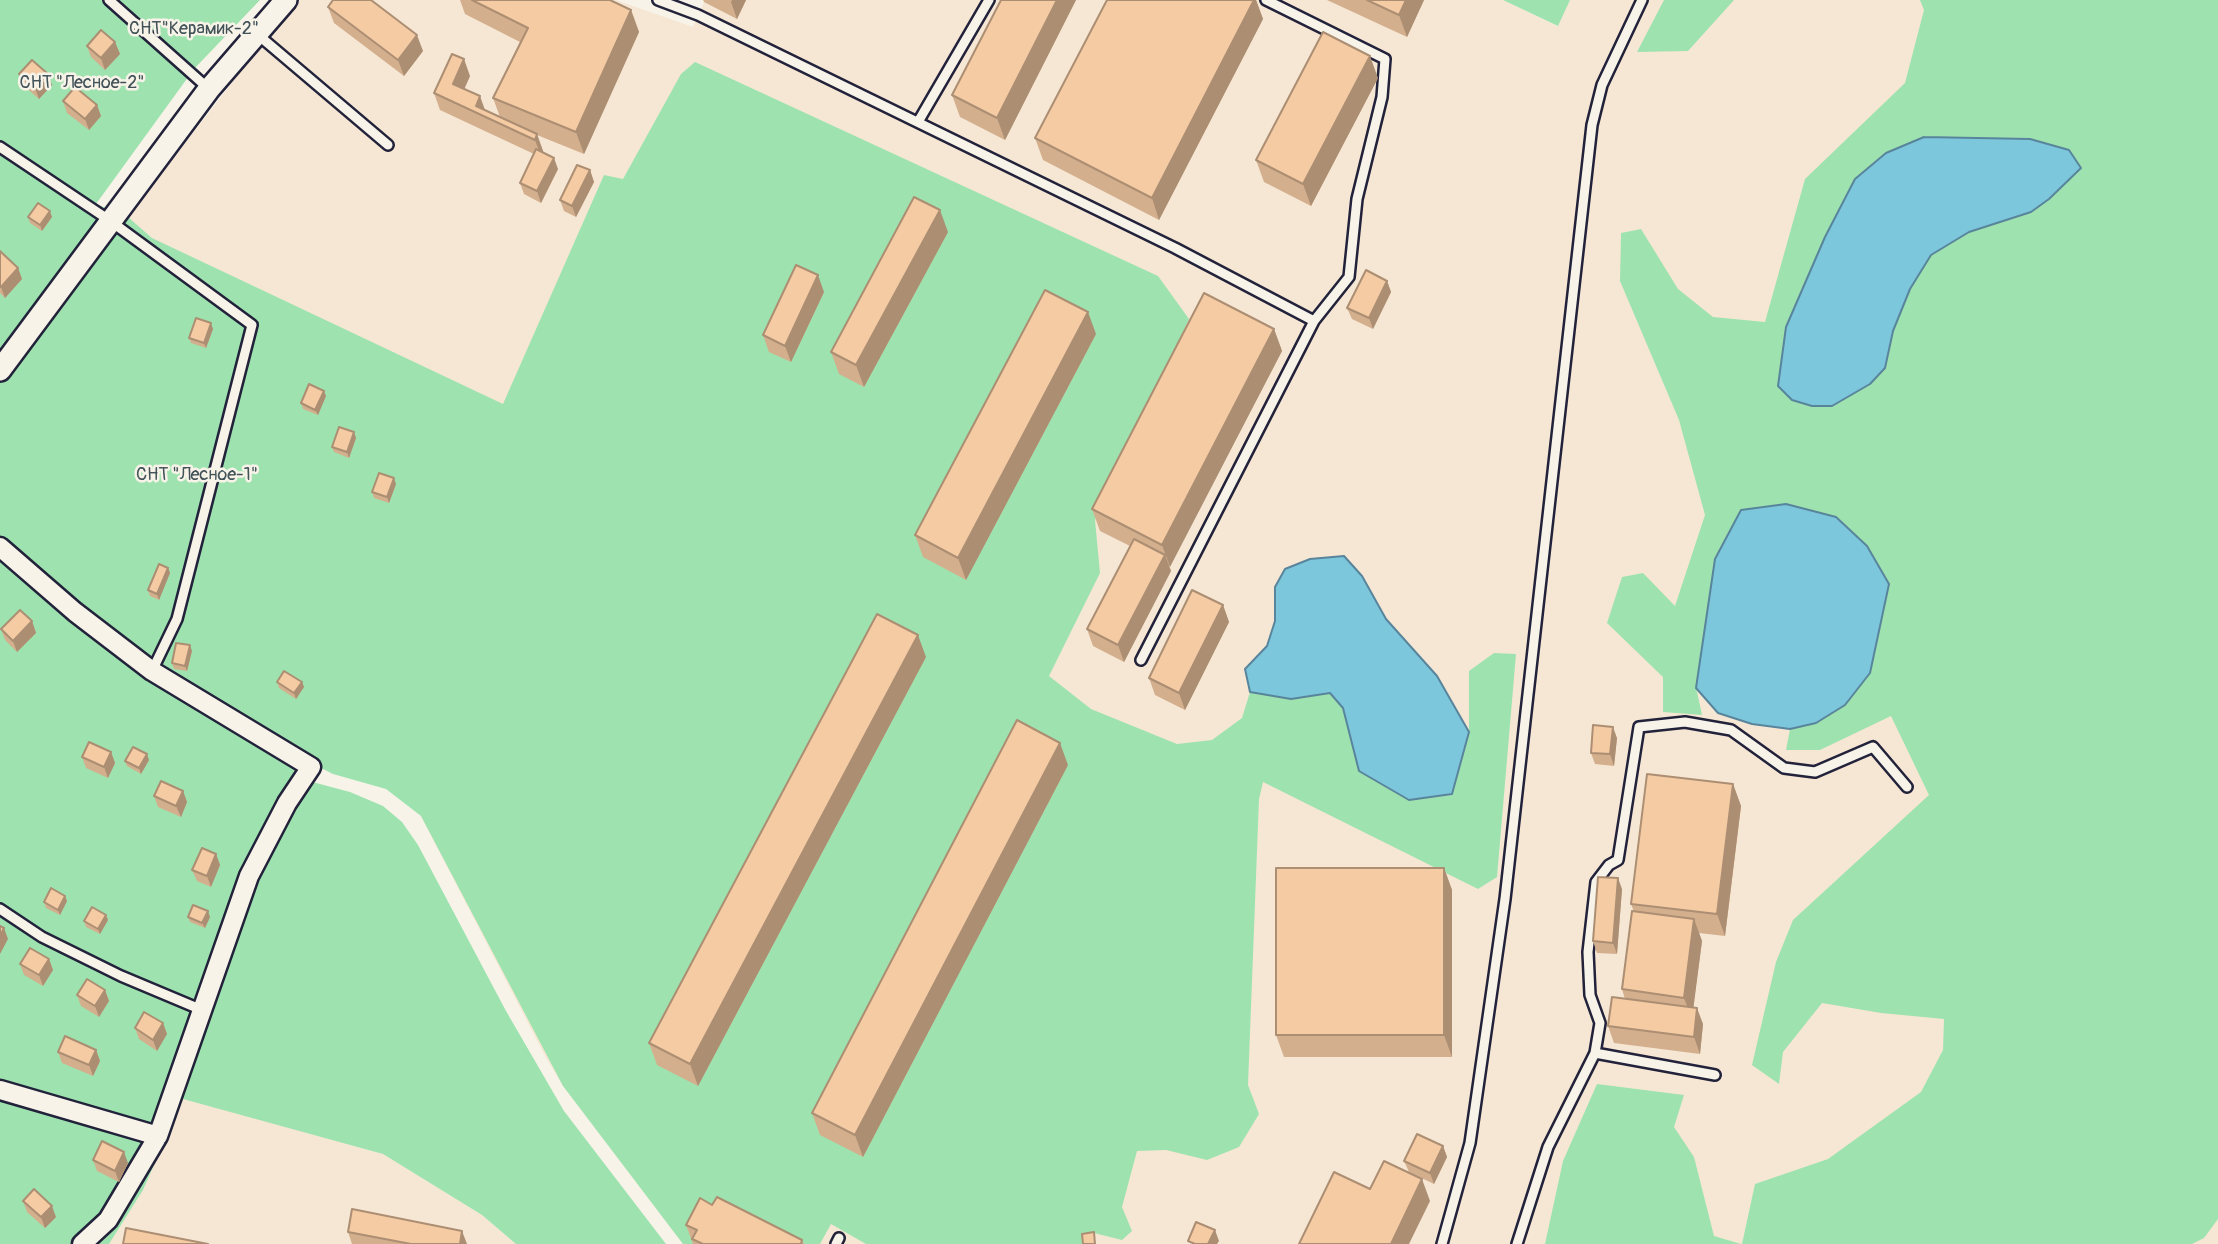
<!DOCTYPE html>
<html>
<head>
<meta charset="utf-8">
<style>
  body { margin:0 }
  canvas { display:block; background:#f7f3e8 }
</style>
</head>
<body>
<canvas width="2218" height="1244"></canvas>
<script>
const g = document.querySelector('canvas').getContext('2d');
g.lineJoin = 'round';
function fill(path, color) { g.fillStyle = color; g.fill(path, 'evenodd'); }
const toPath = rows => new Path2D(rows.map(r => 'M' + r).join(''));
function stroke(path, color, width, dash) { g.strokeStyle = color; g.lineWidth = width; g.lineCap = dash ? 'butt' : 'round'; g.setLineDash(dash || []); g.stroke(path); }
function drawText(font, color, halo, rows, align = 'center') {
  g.font = font + ' Pangolin,sans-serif'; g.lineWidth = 5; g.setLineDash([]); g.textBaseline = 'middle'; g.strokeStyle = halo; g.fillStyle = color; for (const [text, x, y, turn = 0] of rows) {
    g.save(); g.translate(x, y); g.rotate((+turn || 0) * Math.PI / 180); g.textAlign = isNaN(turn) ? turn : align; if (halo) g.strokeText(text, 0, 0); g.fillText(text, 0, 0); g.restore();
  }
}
fill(toPath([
  [300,0,616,0,693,27,705,0,1503,0,1557,26,1570,0,2218,0,2218,1244,683,1244,563,1086,545,1056,368,714,152,238,128,217,255,53],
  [183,1098,383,1154,482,1215,516,1244,109,1244,143,1190]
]), '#f6e7d4');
fill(toPath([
  [0,0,260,0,194,69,96,204,128,217,152,238,503,404,604,175,623,179,681,74,695,62,1158,276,1189,319,1095,520,1100,573,1049,676,1091,709,1177,744,1212,740,1242,718,1250,692,1291,699,1330,693,1343,708,1359,771,1409,800,1451,795,1469,732,1469,671,1494,653,1516,654,1497,877,1478,889,1263,782,1259,799,1248,1085,1259,1114,1239,1147,1207,1160,1166,1150,1137,1151,1122,1207,1132,1231,1122,1240,1090,1232,1086,1244,866,1244,831,1224,820,1244,683,1244,563,1086,421,816,386,789,333,774,317,766,305,780,350,792,383,806,402,822,418,845,506,1011,564,1111,666,1244,516,1244,482,1215,383,1154,183,1099,143,1190,109,1244,0,1244],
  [1503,0,1570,0,1558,26],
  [1664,0,1734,0,1688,51,1637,52],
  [1920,0,2218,0,2218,1219,2204,1238,2192,1244,1742,1244,1755,1184,1828,1159,1921,1092,1943,1050,1944,1019,1881,1013,1822,1003,1783,1052,1779,1084,1752,1065,1776,962,1793,920,1929,795,1891,716,1820,750,1786,750,1790,729,1816,723,1845,705,1870,673,1889,584,1696,687,1702,715,1663,712,1663,677,1607,623,1622,577,1643,573,1675,606,1705,515,1679,420,1620,281,1621,233,1641,229,1678,289,1713,317,1765,322,1805,179,1905,83,1924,10],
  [1924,137,2030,139,2069,150,2031,212,1969,232,1931,255,1910,289,1893,331,1885,368,1832,406,1812,406,1792,400,1778,386,1786,327,1825,237,1855,179,1885,153],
  [1597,1084,1684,1095,1674,1127,1694,1157,1714,1236,1741,1244,1545,1244,1563,1161]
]), '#9ee3af');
const water = toPath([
  [1924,137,2030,139,2069,150,2081,168,2049,199,2031,212,1969,232,1931,255,1910,289,1893,331,1885,368,1870,384,1832,406,1812,406,1792,400,1778,386,1786,327,1825,237,1855,179,1886,153,1924,137],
  [1786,504,1836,517,1867,546,1889,584,1870,673,1845,705,1816,723,1790,729,1752,724,1718,713,1696,688,1715,559,1741,510,1786,504],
  [1344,556,1362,576,1386,619,1437,676,1469,732,1452,794,1409,800,1359,771,1343,708,1330,693,1291,699,1250,692,1245,669,1267,646,1275,621,1275,587,1285,569,1310,559,1344,556]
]);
fill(water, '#7dc7dd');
stroke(water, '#59859c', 2);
const service = toPath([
  [109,0,209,89],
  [658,0,698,15,1175,248,1314,321],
  [257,34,388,145],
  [918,122,989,0],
  [0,147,109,220,252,325,177,619,152,671],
  [1141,660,1314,321,1349,277,1357,199,1382,97,1385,59,1266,0],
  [0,909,42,937,121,976,202,1010],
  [1595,1053,1600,1023,1590,995,1588,952,1596,882,1609,865,1618,860,1639,727,1685,722,1731,730,1784,768,1815,772,1873,747,1907,787],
  [836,1244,839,1238],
  [1442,1244,1470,1143,1505,899,1592,125,1602,85,1642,0],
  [1517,1244,1548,1147,1595,1053,1715,1075]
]);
const minor = toPath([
  [0,547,75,612,152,671,311,767,287,803,249,876,158,1136,108,1220,82,1244],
  [0,1090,158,1136]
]);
const tertiary = toPath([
  [0,370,209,89,286,0]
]);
stroke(service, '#22223b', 14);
stroke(minor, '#22223b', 23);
stroke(tertiary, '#22223b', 26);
stroke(service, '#f7f3e8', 9);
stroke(minor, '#f7f3e8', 18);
stroke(tertiary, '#f7f3e8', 21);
fill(toPath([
  [460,0,610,0,631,10,639,32,584,154,537,135,543,151,542,152,558,169,541,203,524,194,520,183,534,154,440,110,434,93,470,76,464,89,485,110,500,117,493,98,520,42,465,14],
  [703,0,746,0,737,19,704,2],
  [1001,0,1076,0,1005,140,960,117,952,95],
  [1107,0,1256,0,1263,19,1159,220,1043,160,1035,138],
  [1327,0,1424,0,1407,37],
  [328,7,423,51,404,76,334,23],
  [115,42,120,54,105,70,91,57,87,46],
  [19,74,52,85,39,99,23,85],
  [1378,78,1311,206,1264,182,1256,160],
  [63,101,97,105,101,116,89,130,67,113],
  [590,170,594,182,576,217,564,211,560,200],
  [28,217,52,217,42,231,30,223],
  [948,232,864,387,839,374,831,352],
  [0,251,18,268,22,279,5,298,0,293],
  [1387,281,1391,292,1373,329,1352,319,1347,308],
  [824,292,791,362,769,352,763,335],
  [213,329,206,348,191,343,189,338],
  [1274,329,1282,351,1169,567,1171,571,1124,662,1093,646,1087,629,1130,546,1100,531,1092,509],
  [1096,334,966,580,923,557,915,535],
  [326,396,318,415,303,409,301,403],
  [354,432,356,438,349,458,334,452,332,447],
  [396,484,389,503,374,498,372,492],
  [168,568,170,573,159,600,150,596,148,590],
  [1223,605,1229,622,1185,710,1155,695,1149,678],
  [32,621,36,633,17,652,5,640,1,629],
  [192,651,187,671,174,669,172,663],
  [926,657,698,1086,657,1065,649,1043],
  [277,682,302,682,304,687,296,699,279,688],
  [1617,738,1614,766,1595,764,1591,753],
  [111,752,115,763,108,778,86,768,82,757],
  [149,760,141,774,127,766,125,761],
  [1068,765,863,1157,820,1135,812,1113],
  [1733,784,1741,806,1725,936,1699,933,1702,941,1693,1007,1703,1024,1700,1054,1614,1043,1608,1026,1625,999,1622,989,1634,912,1631,904],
  [183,791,187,802,181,817,158,807,154,796],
  [216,854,220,865,211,887,197,881,192,870],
  [1444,868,1452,890,1452,1057,1284,1057,1276,1035],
  [1622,889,1617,954,1597,953,1593,941],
  [65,896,67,901,60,915,46,908,44,902],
  [106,915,108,920,100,934,86,927,84,921],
  [188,917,210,917,205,928,190,922],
  [49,959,53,970,43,986,24,975,20,964],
  [105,990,109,1001,99,1017,81,1006,77,995],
  [163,1023,167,1034,157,1051,139,1039,135,1028],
  [96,1050,100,1061,93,1076,62,1063,58,1052],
  [1443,1146,1447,1157,1434,1184,1409,1172,1404,1161],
  [93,1160,128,1163,119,1182,97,1171],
  [23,1201,56,1217,45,1228,27,1212],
  [712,1205,802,1240,804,1244,693,1244,686,1225],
  [348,1232,467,1244,352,1244]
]), '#d3af8d');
fill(toPath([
  [732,0,746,0,737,19,731,2],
  [1057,0,1076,0,1005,140,997,118],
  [1254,0,1256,0,1263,19,1159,220,1152,198],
  [1406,0,1424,0,1407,37,1399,15],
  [631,10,639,32,584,154,576,132],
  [417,35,423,51,404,76,398,60],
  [115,42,120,54,105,70,101,58],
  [1370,56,1378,78,1311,206,1303,184],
  [464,59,470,76,459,101,453,84],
  [48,74,52,85,39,99,35,88],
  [480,96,486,113,476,106],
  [97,105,101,116,89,130,85,119],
  [537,134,543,151,541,156,535,140],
  [554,158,558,169,541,203,537,191],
  [590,170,594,182,576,217,572,206],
  [940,210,948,232,864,387,856,365],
  [50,211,52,217,42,231,40,225],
  [18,268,22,279,5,298,1,287],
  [818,275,824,292,791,362,785,346],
  [1387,281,1391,292,1373,329,1369,318],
  [1088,312,1096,334,966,580,958,558],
  [211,323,213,329,206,348,204,343],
  [1274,329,1282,351,1170,567,1162,545],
  [324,391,326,396,318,415,315,410],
  [354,432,356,438,349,458,347,452],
  [394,478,396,484,389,503,387,497],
  [1165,555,1171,571,1124,662,1118,645],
  [168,568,170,573,159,600,157,594],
  [1223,605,1229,622,1185,710,1179,693],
  [32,621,36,633,17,652,13,641],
  [918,635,926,657,698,1086,690,1064],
  [190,645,192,651,187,671,185,666],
  [302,682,304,687,296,699,294,693],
  [1613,727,1617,738,1614,766,1610,754],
  [1060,743,1068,765,863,1157,855,1135],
  [111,752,115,763,108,778,104,767],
  [147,754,149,760,141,774,139,768],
  [1733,784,1741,806,1725,936,1717,914],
  [183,791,187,802,181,817,176,806],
  [216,854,220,865,211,887,207,876],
  [1444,868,1452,890,1452,1057,1444,1035],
  [1618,878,1622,889,1617,954,1613,943],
  [65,896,67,901,60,915,58,910],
  [208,911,210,917,205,928,202,923],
  [106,915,108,920,100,934,98,929],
  [1694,919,1702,941,1692,1019,1684,998],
  [4,928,8,939,0,954,0,936],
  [49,959,53,970,43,986,39,975],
  [105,990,109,1001,99,1017,95,1006],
  [1697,1008,1703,1024,1700,1054,1694,1037],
  [163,1023,167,1034,157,1051,153,1040],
  [96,1050,100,1061,93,1076,89,1065],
  [1443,1146,1447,1157,1434,1184,1430,1173],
  [124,1152,128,1163,119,1182,115,1171],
  [1422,1179,1430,1201,1409,1244,1391,1244],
  [52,1206,56,1217,45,1228,41,1217],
  [1215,1230,1219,1241,1217,1244,1208,1244],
  [462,1231,467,1244,460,1244]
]), '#ac8e73');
const building = toPath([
  [333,0,371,0,417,35,398,60,328,7,333,0],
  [472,0,610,0,631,10,576,132,493,98,528,28,472,0],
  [1001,0,1057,0,997,118,952,95,1001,0],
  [1107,0,1254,0,1152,198,1035,138,1107,0],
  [1367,0,1406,0,1399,15,1367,0],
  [101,30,115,42,101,58,87,46,101,30],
  [1323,32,1370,56,1303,184,1256,160,1323,32],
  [452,54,464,59,453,84,480,96,476,106,537,134,535,140,434,93,452,54],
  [32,60,48,74,35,88,19,74,32,60],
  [75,87,97,105,85,119,63,101,75,87],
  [536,149,554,158,537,191,520,183,536,149],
  [577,165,590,170,572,206,560,200,577,165],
  [914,197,940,210,856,365,831,352,914,197],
  [38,203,50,211,40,225,28,217,38,203],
  [0,251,18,268,1,287,0,286,0,251],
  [796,265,818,275,785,346,763,335,796,265],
  [1366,270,1387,281,1369,318,1347,308,1366,270],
  [1045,290,1088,312,958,558,915,535,1045,290],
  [1204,293,1274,329,1162,545,1092,509,1204,293],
  [196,318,211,323,204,343,189,338,196,318],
  [309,384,324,391,315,410,301,403,309,384],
  [339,427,354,432,347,452,332,447,339,427],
  [379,473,394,478,387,497,372,492,379,473],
  [1134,539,1165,555,1118,645,1087,629,1134,539],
  [159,564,168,568,157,594,148,590,159,564],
  [1192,590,1223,605,1179,693,1149,678,1192,590],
  [20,610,32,621,13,641,1,629,20,610],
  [877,614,918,635,690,1064,649,1043,877,614],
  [176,643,190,645,185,666,172,663,176,643],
  [284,671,302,682,294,693,277,682,284,671],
  [1017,720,1060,743,855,1135,812,1113,1017,720],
  [1593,725,1613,727,1610,754,1591,753,1593,725],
  [89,742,111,752,104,767,82,757,89,742],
  [133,747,147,754,139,768,125,761,133,747],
  [1647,774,1733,784,1717,914,1631,904,1647,774],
  [161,781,183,791,176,806,154,796,161,781],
  [202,848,216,854,207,876,192,870,202,848],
  [1276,868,1444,868,1444,1035,1276,1035,1276,868],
  [1598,877,1618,878,1613,943,1593,941,1598,877],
  [51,888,65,896,58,910,44,902,51,888],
  [193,905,208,911,202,923,188,917,193,905],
  [92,907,106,915,98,929,84,921,92,907],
  [1632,911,1694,919,1684,998,1622,989,1632,911],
  [0,926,4,928,0,936,0,926],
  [30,948,49,959,39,975,20,964,30,948],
  [87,979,105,990,95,1006,77,995,87,979],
  [1612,997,1697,1008,1694,1037,1608,1026,1612,997],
  [144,1012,163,1023,153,1040,135,1028,144,1012],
  [65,1036,96,1050,89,1065,58,1052,65,1036],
  [1417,1134,1443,1146,1430,1173,1404,1161,1417,1134],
  [102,1141,124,1152,115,1171,93,1160,102,1141],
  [1384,1161,1422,1179,1391,1244,1299,1244,1334,1172,1370,1189,1384,1161],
  [34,1189,52,1206,41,1217,23,1201,34,1189],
  [717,1197,802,1240,801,1244,703,1244,692,1239,697,1230,686,1225,700,1198,712,1205,717,1197],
  [352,1209,462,1231,460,1244,411,1244,348,1232,352,1209],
  [1196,1222,1215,1230,1208,1244,1195,1244,1188,1241,1196,1222],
  [126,1228,208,1244,123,1244,126,1228],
  [1094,1232,1095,1244,1083,1244,1082,1234,1094,1232]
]);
fill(building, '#f5cba4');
stroke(building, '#ac8e73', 2);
drawText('18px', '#415258', '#f7f3e8', [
  ["СНТ\"Керамик-2\"",194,29],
  ["СНТ \"Лесное-2\"",82,83],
  ["СНТ \"Лесное-1\"",197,475]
]);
</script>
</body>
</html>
